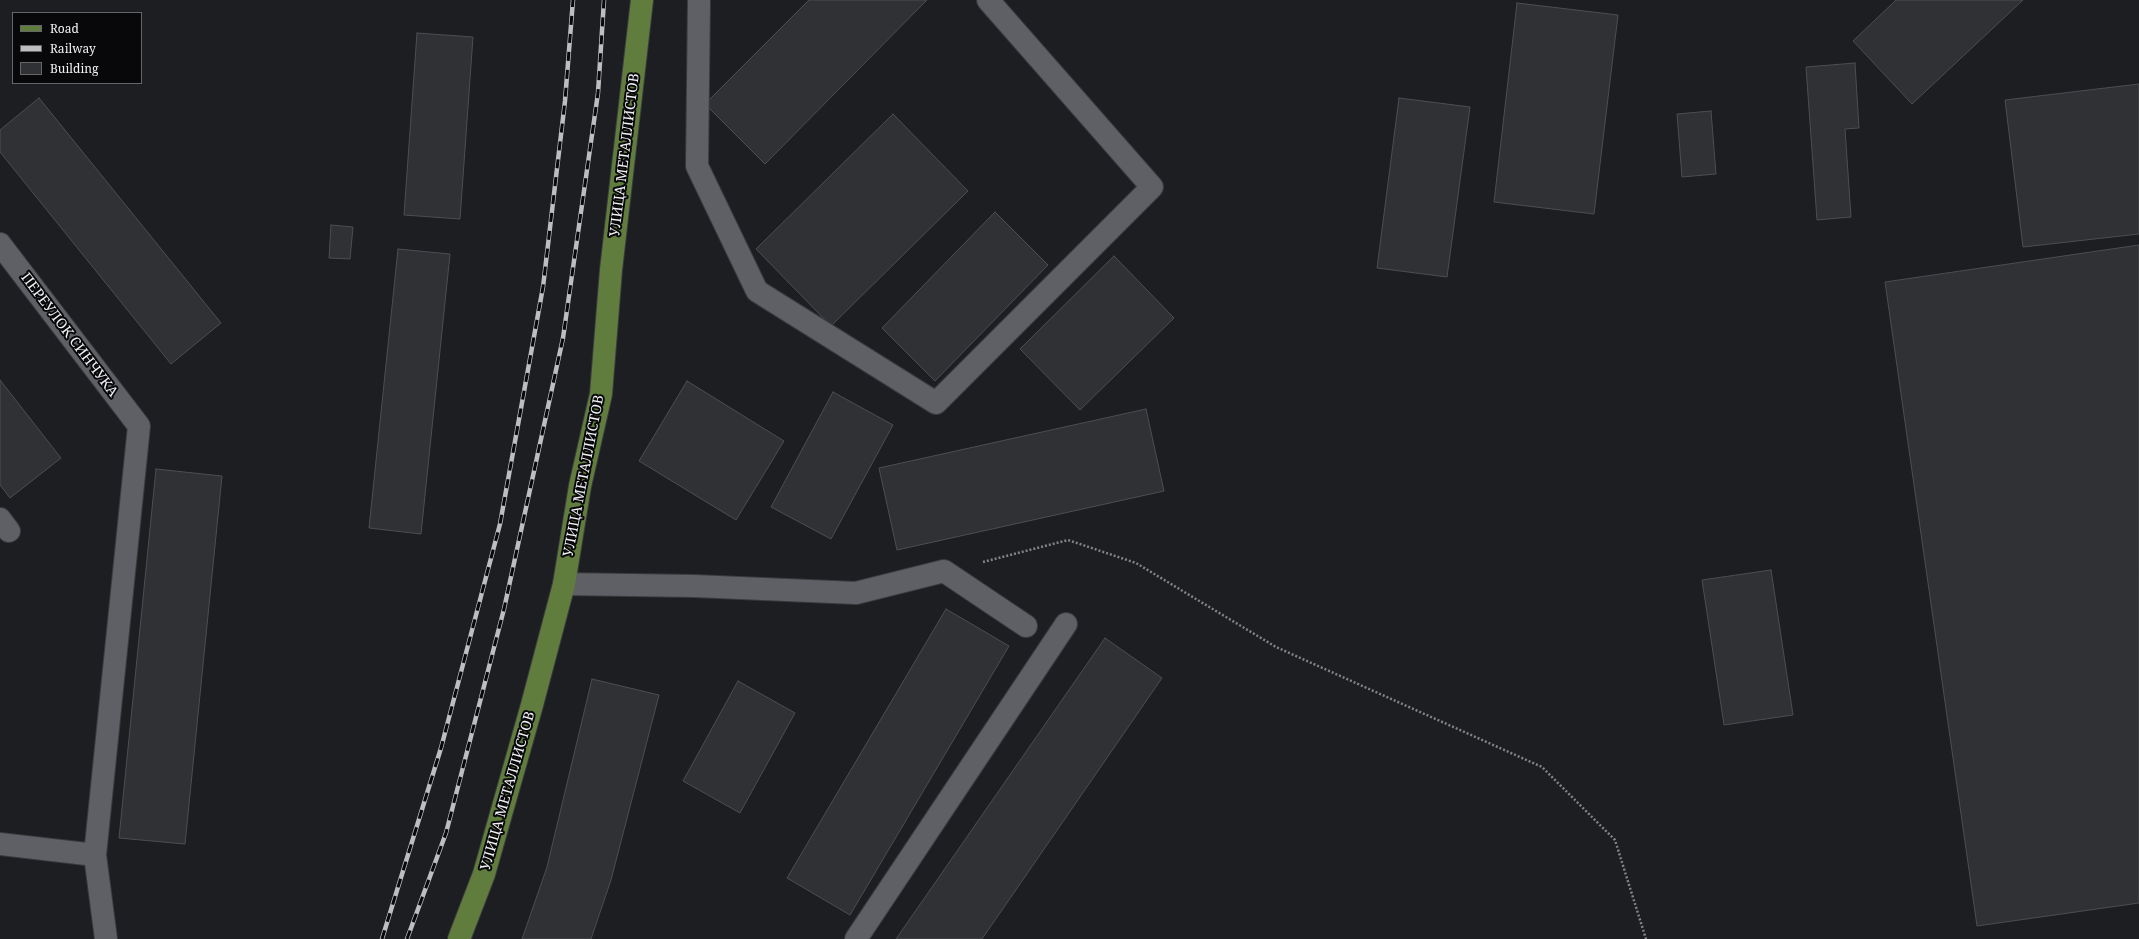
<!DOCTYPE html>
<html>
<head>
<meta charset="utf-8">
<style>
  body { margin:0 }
  #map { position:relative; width:2139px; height:939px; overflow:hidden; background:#1c1e22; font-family:"Noto Serif",serif }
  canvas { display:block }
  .legend { position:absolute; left:12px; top:12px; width:130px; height:72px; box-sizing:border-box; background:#08080a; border:1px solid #656668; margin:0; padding:5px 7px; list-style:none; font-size:12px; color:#f1f2f5 }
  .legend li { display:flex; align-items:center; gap:8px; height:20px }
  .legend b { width:20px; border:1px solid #656668 }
</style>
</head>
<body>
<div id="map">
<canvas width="2139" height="939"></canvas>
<ul class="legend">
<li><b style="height:5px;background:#607d3e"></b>Road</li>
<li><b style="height:5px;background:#bcbec1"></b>Railway</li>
<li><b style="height:11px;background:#2f3135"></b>Building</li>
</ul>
</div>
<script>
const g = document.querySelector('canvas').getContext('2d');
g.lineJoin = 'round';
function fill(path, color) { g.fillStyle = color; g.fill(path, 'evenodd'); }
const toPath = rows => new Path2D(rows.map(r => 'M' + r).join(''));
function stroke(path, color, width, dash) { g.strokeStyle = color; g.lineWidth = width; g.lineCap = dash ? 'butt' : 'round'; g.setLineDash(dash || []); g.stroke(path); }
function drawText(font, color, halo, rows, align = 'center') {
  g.font = font + ' "Noto Serif",serif'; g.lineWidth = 4; g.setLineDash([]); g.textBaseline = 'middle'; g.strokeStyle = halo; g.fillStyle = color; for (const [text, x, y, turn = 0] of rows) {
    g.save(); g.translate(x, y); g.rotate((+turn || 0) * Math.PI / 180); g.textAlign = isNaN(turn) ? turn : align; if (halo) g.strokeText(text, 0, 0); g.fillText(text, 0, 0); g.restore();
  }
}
const building = toPath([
  [809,0,927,0,765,164,705,104,809,0],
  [1896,0,2023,0,1912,104,1853,41,1896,0],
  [1517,3,1618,15,1594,214,1494,202,1517,3],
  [417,33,473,37,460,219,404,215,417,33],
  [1855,63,1859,128,1845,129,1851,217,1817,220,1806,67,1855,63],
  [2139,84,2139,234,2023,247,2005,100,2139,84],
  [39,98,221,323,171,364,0,152,0,130,39,98],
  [1399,98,1470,107,1447,277,1377,268,1399,98],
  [1711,111,1716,174,1682,177,1677,114,1711,111],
  [893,114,968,191,831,326,756,249,893,114],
  [995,212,1048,265,935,381,882,328,995,212],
  [331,225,353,227,350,259,329,258,331,225],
  [2139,245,2139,903,1977,926,1885,282,2139,245],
  [398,249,450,254,421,534,369,528,398,249],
  [1114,256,1174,318,1080,410,1020,349,1114,256],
  [0,380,61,458,10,498,0,485,0,380],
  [687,381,784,441,736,520,639,461,687,381],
  [833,392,893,425,831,539,771,507,833,392],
  [1146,409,1164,491,897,550,879,468,1146,409],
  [156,469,222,476,185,844,119,838,156,469],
  [1771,570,1793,715,1724,725,1702,580,1771,570],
  [946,609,1009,646,850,915,787,878,946,609],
  [1105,638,1162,678,982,939,896,939,1105,638],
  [592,679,659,695,611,880,591,939,522,939,547,867,592,679],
  [738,681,795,713,740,813,683,781,738,681]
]);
fill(building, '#2f3135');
stroke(building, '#4c4e53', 1);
const minor = toPath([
  [699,0,697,166,757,291,936,403,1152,187,988,0],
  [0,244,139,426,95,855,106,939],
  [0,519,9,531],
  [564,584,694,586,856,593,944,571,1026,626],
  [0,844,95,855],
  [856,939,1066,624]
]);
const major = toPath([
  [459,939,484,874,532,705,564,584,580,486,601,394,611,270,642,0]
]);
stroke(minor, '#3a3b3f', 24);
stroke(major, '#3a3b3f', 24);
stroke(toPath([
  [983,562,1068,540,1136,563,1276,647,1542,767,1615,840,1646,939]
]), '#828387', 2.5, [2, 2]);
stroke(minor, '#5e6065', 22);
stroke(major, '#607d3e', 22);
const rail = toPath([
  [382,939,441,748,500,524,543,287,565,101,573,0],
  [407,939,446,833,504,609,563,338,598,93,604,0]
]);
stroke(rail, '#bcbec1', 4.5);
stroke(rail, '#08080a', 3, [9]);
drawText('14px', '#f1f2f5', '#08080a', [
  ["УЛИЦА МЕТАЛЛИСТОВ",625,155,-83],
  ["ПЕРЕУЛОК СИНЧУКА",69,335,53],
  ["УЛИЦА МЕТАЛЛИСТОВ",584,476,-79],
  ["УЛИЦА МЕТАЛЛИСТОВ",508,791,-74]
]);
</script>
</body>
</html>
